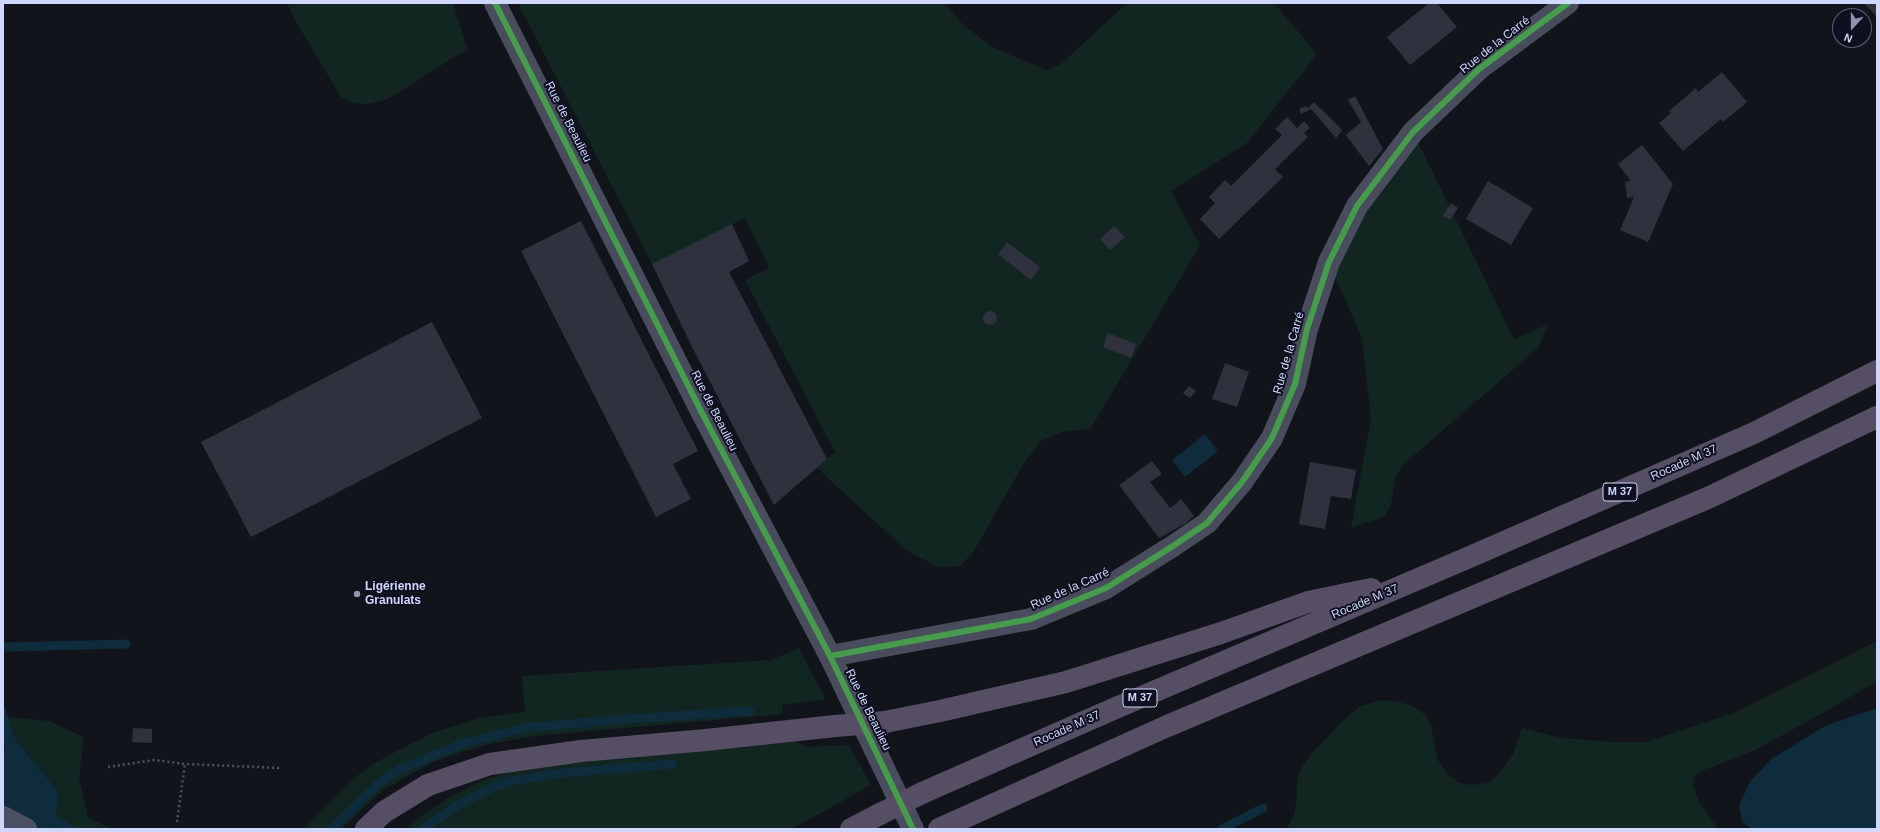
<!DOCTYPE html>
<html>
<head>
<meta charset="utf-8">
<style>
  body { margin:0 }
  #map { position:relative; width:1880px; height:832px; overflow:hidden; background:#12141c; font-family:Arial,sans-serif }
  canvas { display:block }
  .frame { position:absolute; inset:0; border:4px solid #d0d7fc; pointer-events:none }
  .north { position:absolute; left:1832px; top:8px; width:40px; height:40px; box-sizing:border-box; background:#0e1020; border:1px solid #5c6078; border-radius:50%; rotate:201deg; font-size:11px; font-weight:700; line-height:16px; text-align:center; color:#d0d7fc }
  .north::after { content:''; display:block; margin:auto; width:14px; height:18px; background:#8e93ae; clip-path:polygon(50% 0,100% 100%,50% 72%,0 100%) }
</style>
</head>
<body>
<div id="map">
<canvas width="1880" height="832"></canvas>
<div class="frame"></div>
<div class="north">N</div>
</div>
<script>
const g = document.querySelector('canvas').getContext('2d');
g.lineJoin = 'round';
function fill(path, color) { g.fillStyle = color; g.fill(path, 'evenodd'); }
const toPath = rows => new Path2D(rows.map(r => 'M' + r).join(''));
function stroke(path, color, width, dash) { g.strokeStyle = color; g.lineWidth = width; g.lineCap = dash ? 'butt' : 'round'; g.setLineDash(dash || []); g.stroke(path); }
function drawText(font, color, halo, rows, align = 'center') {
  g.font = font + ' Arial,sans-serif'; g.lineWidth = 4; g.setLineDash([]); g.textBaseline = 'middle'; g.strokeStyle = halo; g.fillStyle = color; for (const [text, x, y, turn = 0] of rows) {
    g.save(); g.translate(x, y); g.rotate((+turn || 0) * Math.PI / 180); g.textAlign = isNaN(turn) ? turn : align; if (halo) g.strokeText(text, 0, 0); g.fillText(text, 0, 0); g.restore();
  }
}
fill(toPath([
  [287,3,453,3,467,49,388,99,368,104,354,103,341,97,295,20],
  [518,3,945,3,964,26,996,49,1047,70,1060,65,1127,3,1274,3,1317,54,1247,143,1171,191,1200,245,1091,428,1061,432,1041,441,1024,463,974,551,960,566,938,567,906,550,817,468,835,452,745,280,769,268,745,218,652,264],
  [1413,132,1514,339,1547,325,1539,347,1404,464,1396,475,1391,504,1385,516,1351,528,1371,419,1362,339,1329,262],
  [1877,641,1877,681,1832,708,1753,751,1701,771,1694,776,1693,785,1699,802,1718,829,1287,829,1294,814,1297,798,1297,783,1300,770,1311,754,1347,717,1361,706,1381,700,1395,701,1412,706,1426,715,1431,726,1438,760,1447,774,1458,782,1471,785,1487,783,1499,774,1513,755,1522,728,1562,738,1613,742,1647,742,1734,713],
  [799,648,825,699,782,705,783,714,535,736,490,744,461,752,431,763,402,779,383,790,341,829,304,829,357,776,375,763,412,743,433,733,480,718,525,712,522,676,771,660],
  [8,717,49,721,84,737,79,778,88,817,111,829,55,829,59,796,52,784,16,740],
  [794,740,804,746,811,747,849,745,871,785,792,829,406,829,425,813,454,795,481,781,506,773,551,764]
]), '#122621');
fill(toPath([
  [1205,434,1218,451,1185,477,1172,460],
  [3,702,16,740,52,784,59,796,55,829,3,829,3,755,5,746,3,740],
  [1877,708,1877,829,1751,829,1742,821,1739,805,1750,782,1771,759,1827,725]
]), '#0e2c3c');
stroke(toPath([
  [3,647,126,644],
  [46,816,71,829],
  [332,829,378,784,396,771,464,743,525,728,615,720,750,711],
  [423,829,458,805,483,792,510,781,562,773,672,764],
  [1222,829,1263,808]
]), '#0e2c3c', 9);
fill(toPath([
  [1429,3,1437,3,1457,27,1410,65,1387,37],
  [1864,3,1877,3,1877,17],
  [1722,72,1747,102,1723,122,1721,119,1683,151,1659,123,1671,113,1669,111,1696,88,1698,92],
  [1355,96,1383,149,1369,166,1346,135,1361,122,1348,100],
  [1314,102,1342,130,1336,138,1311,109,1301,114,1299,109,1306,106,1308,108],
  [1287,117,1297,128,1304,121,1310,128,1304,133,1308,137,1275,169,1283,177,1219,239,1200,219,1215,203,1209,197,1225,180,1231,186,1282,135,1275,129],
  [1642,145,1673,184,1648,242,1620,230,1634,197,1627,198,1625,182,1631,181,1618,164],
  [1488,181,1533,208,1511,245,1466,219],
  [1451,203,1458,208,1450,220,1443,216],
  [581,221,698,451,673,464,691,499,656,517,521,251],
  [732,224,749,261,729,272,827,459,774,505,693,349,652,264],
  [1114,226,1125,237,1110,250,1100,239],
  [1007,242,1040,267,1031,280,998,254],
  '983 318a7 7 0 1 1 14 0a7 7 0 1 1-14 0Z',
  [432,322,482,418,251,537,201,442],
  [1108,333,1136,344,1131,358,1103,347],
  [1225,363,1249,372,1237,407,1212,399],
  [1189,386,1196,391,1190,398,1183,393],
  [1152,461,1162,474,1150,482,1170,508,1181,499,1194,516,1186,523,1159,538,1119,485],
  [1310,462,1356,470,1351,499,1331,496,1325,529,1299,524],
  [133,728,152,729,152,743,132,742]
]), '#30313e');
stroke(toPath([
  [108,767,154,760,185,764,280,768],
  [177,822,185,764]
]), '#47585d', 2.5, [2, 3]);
stroke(toPath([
  [830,656,1031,619,1106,588,1173,546,1207,523,1242,482,1272,438,1295,384,1307,329,1329,262,1357,206,1413,132,1479,69,1568,3]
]), '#484c5c', 22);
stroke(toPath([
  [495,3,702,413,830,656,913,829]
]), '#484c5c', 22);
stroke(toPath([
  [3,817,26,829]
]), '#4a5063', 22);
stroke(toPath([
  [885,722,940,711,1066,682,1221,633,1308,602,1371,589],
  [922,793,1118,707,1465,559,1754,433,1877,371],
  [366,829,384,812,428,785,490,764,581,751,706,740,835,726],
  [851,829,880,814],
  [939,829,1165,727,1710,497,1877,417]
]), '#564e65', 22);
stroke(toPath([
  [835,726,885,722],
  [880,814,922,793]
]), '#564e65', 22);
stroke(toPath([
  [495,3,702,413,830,656,913,829],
  [830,656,1031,619,1106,588,1173,546,1207,523,1242,482,1272,438,1295,384,1307,329,1329,262,1357,206,1413,132,1479,69,1568,3]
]), '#469c4c', 6);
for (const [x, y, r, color] of [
  [357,594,4,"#8e93ae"]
]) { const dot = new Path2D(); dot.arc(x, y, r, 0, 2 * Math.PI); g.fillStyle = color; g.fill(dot); stroke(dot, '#0e1020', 1.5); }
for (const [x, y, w] of [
  [1620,492,34],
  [1140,698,34]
]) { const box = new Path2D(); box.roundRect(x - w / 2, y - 9, w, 18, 3); g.fillStyle = '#0e1020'; g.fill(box); stroke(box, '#d0d7fc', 1); }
drawText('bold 11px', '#d0d7fc', null, [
  ["M 37",1620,492],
  ["M 37",1140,698]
]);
drawText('12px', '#d0d7fc', '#0e1020', [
  ["Rue de la Carré",1495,45,-38],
  ["Rue de Beaulieu",568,122,63],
  ["Rue de la Carré",1289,353,-74],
  ["Rue de Beaulieu",714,411,63],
  ["Rocade M 37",1684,463,-24],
  ["Rue de la Carré",1070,589,-24],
  ["Rocade M 37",1365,602,-23],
  ["Rue de Beaulieu",868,710,64],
  ["Rocade M 37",1067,729,-24]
]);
drawText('bold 12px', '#d0d7fc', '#0e1020', [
  ["Ligérienne",365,587],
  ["Granulats",365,601]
], 'left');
</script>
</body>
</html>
